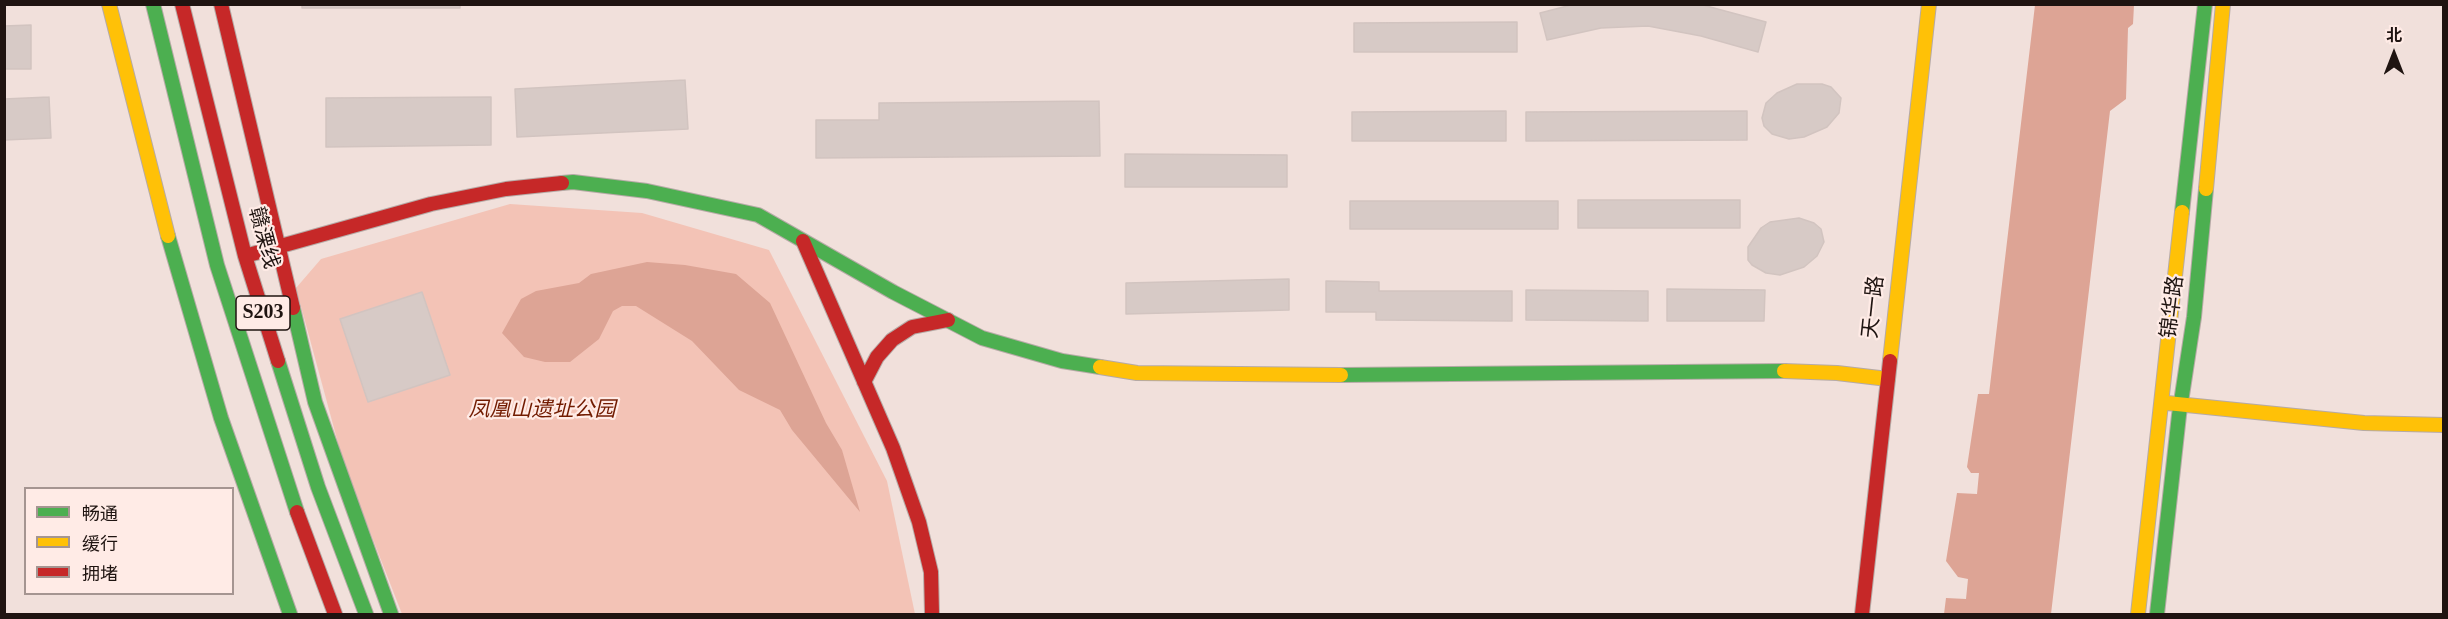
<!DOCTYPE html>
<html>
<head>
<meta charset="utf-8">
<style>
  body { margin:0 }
  #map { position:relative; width:2448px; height:619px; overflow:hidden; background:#f1e0db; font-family:"Times New Roman","Noto Sans SC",serif }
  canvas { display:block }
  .frame { position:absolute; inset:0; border:6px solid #1f1411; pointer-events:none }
  .legend { position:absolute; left:24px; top:487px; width:210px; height:108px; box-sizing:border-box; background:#ffebe6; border:2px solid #a59591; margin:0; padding:8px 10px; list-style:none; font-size:18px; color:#1f1411 }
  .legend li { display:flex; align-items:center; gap:12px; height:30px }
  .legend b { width:30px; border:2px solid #a59591 }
  .north { position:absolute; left:2364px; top:24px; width:60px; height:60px; -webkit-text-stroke:4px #ffebe6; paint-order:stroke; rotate:0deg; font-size:16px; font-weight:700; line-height:24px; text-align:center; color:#1f1411 }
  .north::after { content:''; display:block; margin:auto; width:21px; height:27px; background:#1f1411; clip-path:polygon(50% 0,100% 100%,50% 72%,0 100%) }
</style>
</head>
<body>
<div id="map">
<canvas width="2448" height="619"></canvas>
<div class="frame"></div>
<ul class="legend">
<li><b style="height:8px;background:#4caf50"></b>畅通</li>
<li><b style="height:8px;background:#ffc107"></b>缓行</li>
<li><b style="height:8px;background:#c62828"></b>拥堵</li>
</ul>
<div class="north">北</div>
</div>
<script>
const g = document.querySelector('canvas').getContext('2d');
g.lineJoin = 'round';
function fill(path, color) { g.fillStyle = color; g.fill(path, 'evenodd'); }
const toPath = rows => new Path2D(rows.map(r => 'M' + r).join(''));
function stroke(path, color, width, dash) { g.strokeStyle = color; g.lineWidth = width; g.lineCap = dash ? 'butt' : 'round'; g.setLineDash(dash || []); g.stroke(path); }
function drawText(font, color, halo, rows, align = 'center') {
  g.font = font + ' "Times New Roman","Noto Sans SC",serif'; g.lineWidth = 4.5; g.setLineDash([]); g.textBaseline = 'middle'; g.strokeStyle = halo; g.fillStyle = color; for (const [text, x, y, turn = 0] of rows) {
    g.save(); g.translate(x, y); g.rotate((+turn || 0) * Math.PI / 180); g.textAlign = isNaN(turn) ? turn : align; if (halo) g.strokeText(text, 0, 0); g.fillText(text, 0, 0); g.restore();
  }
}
fill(toPath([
  [510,204,642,213,769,250,887,481,915,614,402,614,344,465,296,288,321,259]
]), '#f3c3b6');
fill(toPath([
  [2035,5,2134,5,2133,24,2128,28,2126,99,2110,111,2051,614,1944,614,1946,598,1966,599,1968,579,1958,577,1946,561,1957,493,1977,494,1979,473,1971,473,1967,467,1978,394,1989,394],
  [647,262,685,265,736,274,770,303,826,423,842,450,860,512,792,430,780,410,739,390,692,341,636,306,622,306,613,311,599,339,570,362,545,362,524,357,502,333,521,299,536,291,579,283,591,274]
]), '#dda495');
const building = toPath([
  [302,4,460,4,460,8,302,8,302,4],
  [1575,4,1699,4,1766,22,1758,52,1701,36,1648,26,1601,28,1547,40,1540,13,1575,4],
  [1517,22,1517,52,1354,52,1354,23,1517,22],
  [31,25,31,69,4,69,4,26,31,25],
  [685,80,688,129,517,137,515,89,685,80],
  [1797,84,1822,84,1831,87,1841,98,1839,113,1827,127,1804,137,1789,139,1772,134,1764,126,1762,118,1766,103,1777,93,1797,84],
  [49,97,51,138,4,140,4,99,49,97],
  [491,97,491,145,326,147,326,98,491,97],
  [1099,101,1100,156,816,158,816,120,879,120,879,103,1099,101],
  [1506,111,1506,141,1352,141,1352,112,1506,111],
  [1747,111,1747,140,1526,141,1526,112,1747,111],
  [1125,154,1287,155,1287,187,1125,187,1125,154],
  [1578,200,1740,200,1740,228,1578,228,1578,200],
  [1350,201,1558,201,1558,229,1350,229,1350,201],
  [1799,218,1814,223,1821,229,1824,242,1817,256,1804,267,1780,275,1766,273,1752,265,1748,260,1748,247,1761,228,1770,222,1799,218],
  [1289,279,1289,310,1126,314,1126,283,1289,279],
  [1326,281,1379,282,1379,291,1512,291,1512,321,1376,320,1376,312,1326,312,1326,281],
  [1667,289,1765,290,1764,321,1667,321,1667,289],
  [1526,290,1648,291,1648,321,1526,320,1526,290],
  [422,292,450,375,368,402,340,319,422,292]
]);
fill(building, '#d7cac6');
stroke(building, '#d2c4c0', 1.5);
const fast = toPath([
  [153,4,217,265,297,512],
  [562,183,573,182,647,191,758,215,893,292,982,338,1062,361,1100,367],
  [2182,212,2205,4],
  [168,236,221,418,290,614],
  [293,308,315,402,391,614],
  [278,361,318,487,366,614],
  [1341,375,1784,371],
  [2157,614,2179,415,2194,317,2206,189]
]);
const slow = toPath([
  [109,4,168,236],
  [2206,189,2223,4],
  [1890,361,1929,4],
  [1100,367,1137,373,1341,375],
  [1784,371,1837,373,1888,379],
  [2167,403,2364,423,2444,425],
  [2138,614,2182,212]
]);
const jam = toPath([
  [182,4,245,256,278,361],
  [221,4,293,308],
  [803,241,893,448,919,522,931,572,932,614],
  [245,256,431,204,506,189,562,183],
  [864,382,877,357,892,340,912,327,948,320],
  [297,512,335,614],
  [1862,614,1890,361]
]);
stroke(fast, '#b6aaa6', 16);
stroke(slow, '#b6aaa6', 16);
stroke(jam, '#b6aaa6', 16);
stroke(fast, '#4caf50', 14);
stroke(slow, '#ffc107', 14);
stroke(jam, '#c62828', 14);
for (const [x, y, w] of [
  [263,313,54]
]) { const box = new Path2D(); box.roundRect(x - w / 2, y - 17, w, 34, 4.5); g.fillStyle = '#ffebe6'; g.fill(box); stroke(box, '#1f1411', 1.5); }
drawText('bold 20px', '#1f1411', null, [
  ["S203",263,313]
]);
drawText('21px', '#1f1411', '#ffebe6', [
  ["赣溧线",263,238,75],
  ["天一路",1874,307,-84],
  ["锦华路",2173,307,-83]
]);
drawText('italic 21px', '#721b00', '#ffebe6', [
  ["凤凰山遗址公园",542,410]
]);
</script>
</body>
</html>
